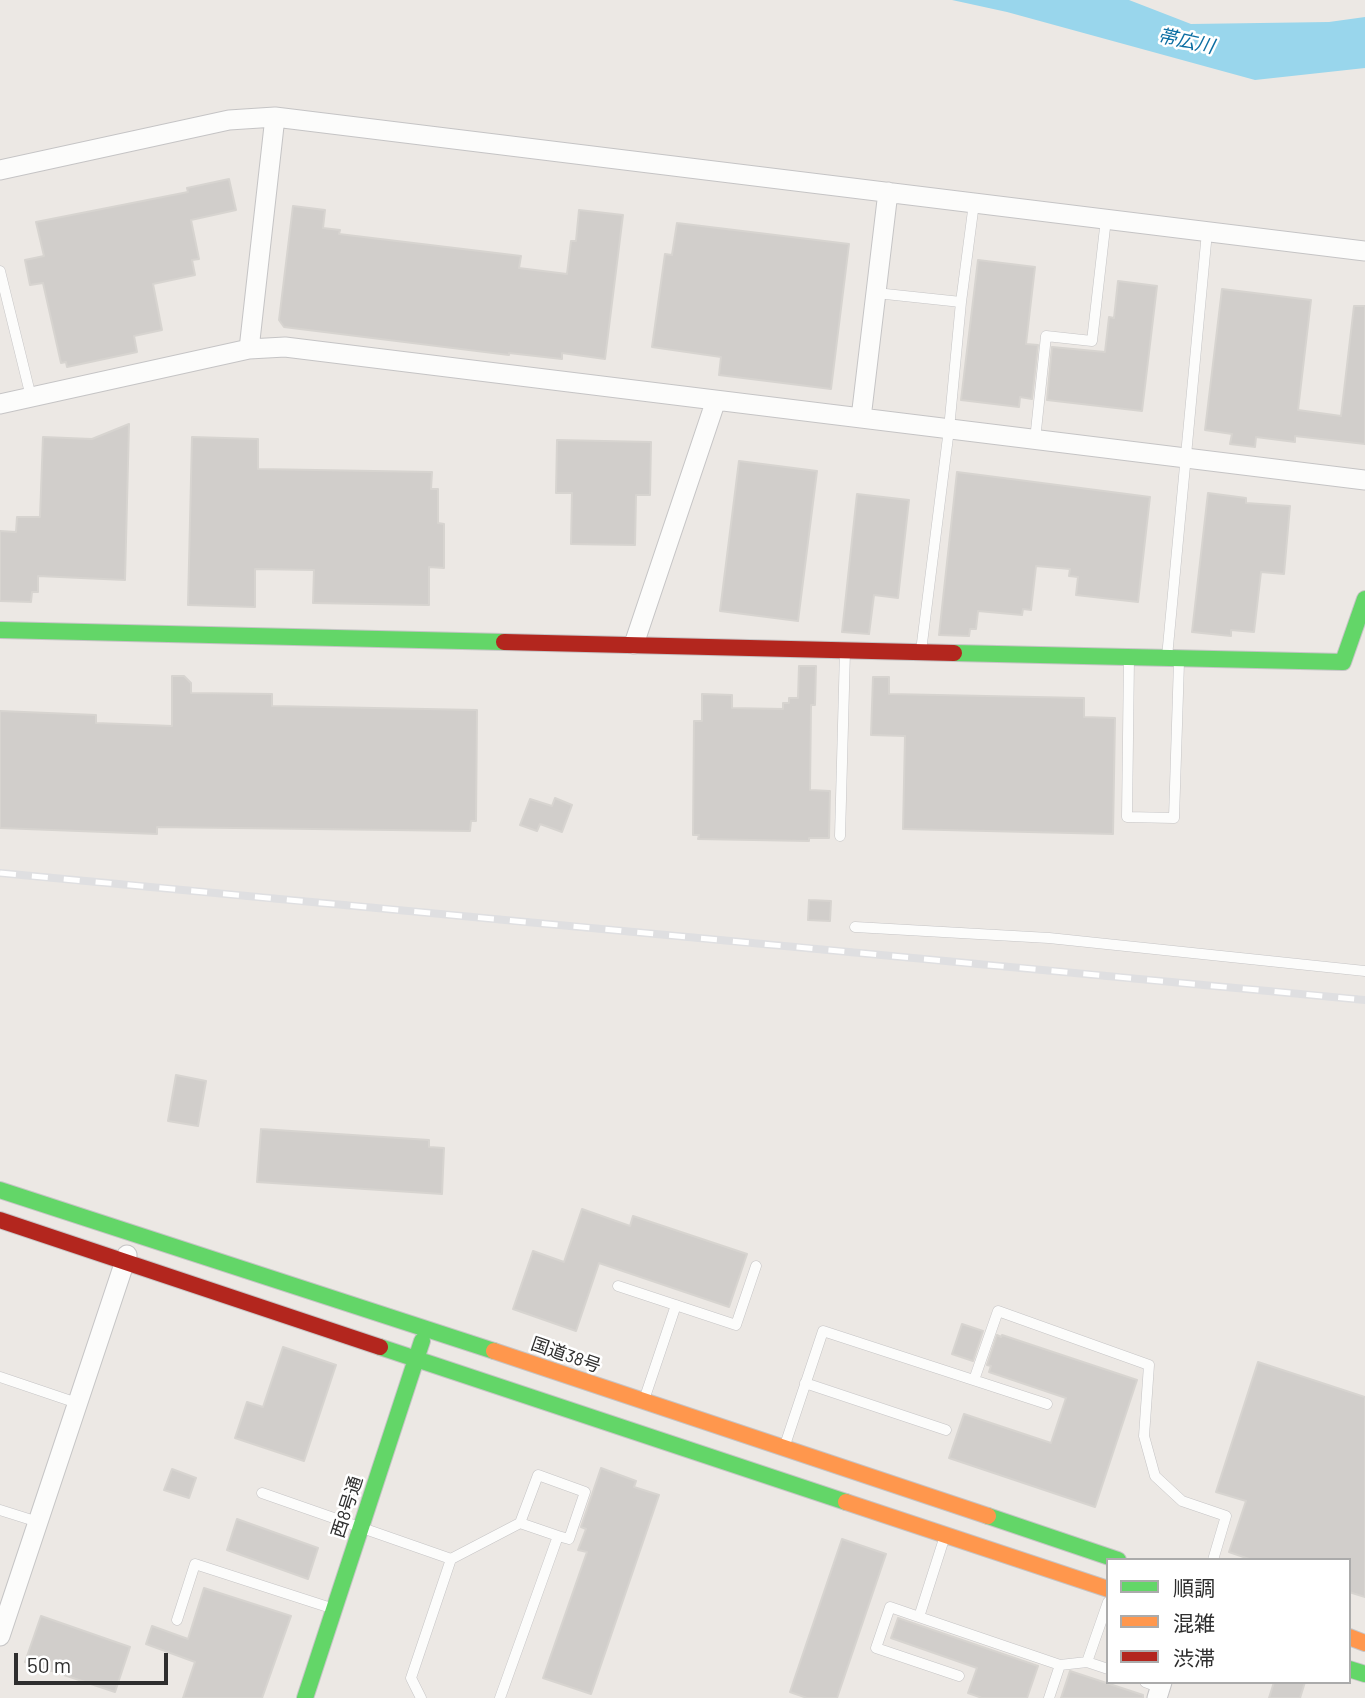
<!DOCTYPE html>
<html>
<head>
<meta charset="utf-8">
<style>
  body { margin:0 }
  #map { position:relative; width:1365px; height:1698px; overflow:hidden; background:#ece8e4; font-family:Barlow,"Noto Sans JP",sans-serif }
  canvas { display:block }
  .legend { position:absolute; left:1106px; top:1558px; width:245px; height:126px; box-sizing:border-box; background:#fff; border:2px solid #ababab; margin:0; padding:9px 12px; list-style:none; font-size:21px; color:#2e2e2e }
  .legend li { display:flex; align-items:center; gap:14px; height:35px }
  .legend b { width:35px; border:2px solid #ababab }
  .scale { position:absolute; left:14px; top:1653px; width:154px; height:32px; box-sizing:border-box; border:4px solid #2e2e2e; border-top:0; padding-left:9px; font-size:21px; line-height:24px; white-space:nowrap; color:#2e2e2e; -webkit-text-stroke:5px #fff; paint-order:stroke }
</style>
</head>
<body>
<div id="map">
<canvas width="1365" height="1698"></canvas>
<ul class="legend">
<li><b style="height:9px;background:#63d668"></b>順調</li>
<li><b style="height:9px;background:#ff974d"></b>混雑</li>
<li><b style="height:9px;background:#b3261e"></b>渋滞</li>
</ul>
<div class="scale">50 m</div>
</div>
<script>
const g = document.querySelector('canvas').getContext('2d');
g.lineJoin = 'round';
function fill(path, color) { g.fillStyle = color; g.fill(path, 'evenodd'); }
const toPath = rows => new Path2D(rows.map(r => 'M' + r).join(''));
function stroke(path, color, width, dash) { g.strokeStyle = color; g.lineWidth = width; g.lineCap = dash ? 'butt' : 'round'; g.setLineDash(dash || []); g.stroke(path); }
function drawText(font, color, halo, rows, align = 'center') {
  g.font = font + ' Barlow,"Noto Sans JP",sans-serif'; g.lineWidth = 5; g.setLineDash([]); g.textBaseline = 'middle'; g.strokeStyle = halo; g.fillStyle = color; for (const [text, x, y, turn = 0] of rows) {
    g.save(); g.translate(x, y); g.rotate((+turn || 0) * Math.PI / 180); g.textAlign = isNaN(turn) ? turn : align; if (halo) g.strokeText(text, 0, 0); g.fillText(text, 0, 0); g.restore();
  }
}
fill(toPath([
  [952,0,1129,0,1191,24,1329,22,1365,17,1365,68,1255,80,1007,12]
]), '#99d6ec');
const building = toPath([
  [229,179,236,210,191,220,199,259,192,260,195,275,153,284,162,330,134,336,137,352,67,367,66,362,61,363,43,283,30,285,25,260,44,256,36,222,188,192,187,188,229,179],
  [293,206,325,210,323,228,340,230,339,234,521,256,519,268,567,274,571,241,576,241,579,210,623,215,605,359,562,353,562,359,509,353,509,355,284,327,279,320,293,206],
  [677,223,849,244,831,389,719,375,721,357,652,347,665,254,672,255,677,223],
  [978,260,1035,267,1026,344,1038,345,1032,399,1020,397,1019,407,961,400,978,260],
  [1118,281,1157,286,1142,411,1047,400,1052,347,1105,352,1109,317,1114,318,1118,281],
  [1222,289,1311,300,1298,410,1341,416,1354,306,1365,306,1365,444,1295,436,1295,442,1256,437,1255,447,1230,444,1232,434,1205,430,1222,289],
  [129,424,125,580,38,576,38,592,32,592,31,602,0,601,0,531,16,532,17,517,40,517,43,437,92,439,129,424],
  [192,437,258,439,258,469,432,472,431,489,438,489,438,523,444,524,444,568,429,567,429,605,313,603,314,570,255,569,255,607,188,605,192,437],
  [557,440,651,442,650,495,636,495,635,545,571,544,572,493,556,493,557,440],
  [739,461,817,471,798,621,720,611,739,461],
  [957,472,1150,497,1138,602,1076,595,1078,577,1069,576,1070,569,1036,566,1031,610,1023,609,1022,615,978,611,976,629,970,629,969,636,939,635,957,472],
  [1208,493,1246,498,1246,503,1290,506,1284,574,1261,572,1254,632,1231,630,1231,636,1192,632,1208,493],
  [857,494,909,500,898,598,874,595,869,634,842,632,857,494],
  [799,666,816,666,815,705,811,705,810,790,830,791,829,838,809,838,809,841,698,839,699,835,693,835,694,721,702,721,702,694,732,695,732,708,783,709,783,703,789,703,789,698,798,698,799,666],
  [172,676,184,676,191,683,191,693,272,694,272,706,477,710,476,821,471,821,470,831,157,827,157,834,0,828,0,711,96,715,96,723,172,726,172,676],
  [873,677,889,677,889,694,1084,698,1084,717,1115,718,1113,834,903,829,905,736,871,735,873,677],
  [555,798,572,805,562,832,540,824,537,831,520,825,530,799,552,806,555,798],
  [809,900,831,901,830,921,808,920,809,900],
  [176,1075,206,1081,198,1126,168,1121,176,1075],
  [261,1129,429,1140,429,1147,444,1148,442,1194,257,1182,261,1129],
  [582,1209,630,1226,633,1216,747,1254,729,1307,599,1263,576,1331,513,1309,533,1251,564,1262,582,1209],
  [962,1324,983,1331,973,1361,952,1354,962,1324],
  [997,1335,1001,1337,1002,1335,1137,1380,1095,1507,949,1458,964,1414,1051,1443,1066,1398,989,1372,991,1366,987,1365,997,1335],
  [283,1347,336,1365,304,1461,235,1438,247,1402,263,1407,283,1347],
  [1258,1362,1365,1397,1365,1597,1349,1592,1349,1560,1252,1560,1229,1552,1246,1501,1216,1492,1258,1362],
  [601,1468,636,1481,634,1487,659,1495,591,1694,543,1678,587,1552,578,1550,586,1529,581,1527,601,1468],
  [172,1469,196,1478,189,1498,164,1490,172,1469],
  [237,1519,318,1548,308,1579,227,1550,237,1519],
  [842,1539,886,1554,837,1698,807,1698,790,1692,842,1539],
  [204,1588,291,1616,262,1698,183,1698,195,1662,146,1644,152,1626,188,1639,204,1588],
  [41,1616,130,1647,115,1692,25,1662,41,1616],
  [898,1618,1038,1666,1027,1698,982,1698,968,1693,977,1668,891,1638,898,1618],
  [1070,1671,1143,1695,1143,1698,1061,1698,1070,1671],
  [1274,1682,1305,1682,1300,1698,1269,1698,1274,1682]
]);
fill(building, '#d1cecb');
stroke(building, '#d7d4d0', 2);
const lane = toPath([
  [0,271,31,397],
  [876,293,961,302],
  [1035,440,1046,336,1092,341,1106,219],
  [921,651,949,429,961,302,974,203],
  [1167,657,1207,232],
  [1129,658,1127,817,1174,818,1179,662],
  [840,836,845,651],
  [855,927,1049,938,1365,971],
  [618,1286,736,1325,756,1266],
  [0,1377,77,1403],
  [974,1380,998,1311,1149,1365,1144,1436,1155,1476,1182,1501,1226,1516,1213,1560],
  [805,1383,946,1430],
  [646,1394,676,1305],
  [786,1442,823,1331,1047,1404],
  [262,1493,451,1559],
  [0,1510,38,1522],
  [520,1523,538,1475,585,1492,569,1539,558,1536],
  [943,1542,919,1617,1060,1665,1049,1698],
  [1108,1602,1087,1662,1108,1669],
  [919,1617,890,1607,876,1648,959,1676],
  [177,1620,195,1564,331,1608],
  [1060,1665,1087,1662],
  [1145,1682,1161,1688],
  [421,1698,411,1678,451,1559,520,1523,558,1536,500,1698]
]);
const street = toPath([
  [0,170,229,120,275,117,1365,251],
  [249,349,275,117],
  [0,404,249,349,285,347,1365,480],
  [861,418,888,192],
  [634,644,716,400],
  [0,1636,127,1255],
  [1157,1698,1162,1682]
]);
const fast = toPath([
  [0,630,504,642],
  [954,653,1343,662,1365,599],
  [0,1190,494,1351],
  [380,1347,846,1502],
  [988,1516,1118,1560],
  [1349,1669,1365,1674],
  [305,1698,422,1341]
]);
const slow = toPath([
  [494,1351,988,1516],
  [846,1502,1108,1589],
  [1349,1637,1365,1643]
]);
const jam = toPath([
  [504,642,954,653],
  [0,1220,380,1347]
]);
stroke(lane, '#c5c4c5', 11);
stroke(street, '#c5c4c5', 21);
stroke(fast, '#c5c4c5', 18);
stroke(slow, '#c5c4c5', 18);
stroke(jam, '#c5c4c5', 18);
stroke(lane, '#fcfcfb', 10);
stroke(street, '#fcfcfb', 19);
stroke(fast, '#63d668', 16);
stroke(slow, '#ff974d', 16);
stroke(jam, '#b3261e', 16);
const rail = toPath([
  [0,873,1365,1000]
]);
stroke(rail, '#dfdfe1', 8);
stroke(rail, '#fff', 5, [16]);
drawText('18px', '#2e2e2e', '#fff', [
  ["国道38号",566,1355,19],
  ["西8号通",347,1507,-72]
]);
drawText('italic 19px', '#0d6fa3', '#fff', [
  ["帯広川",1186,41,12]
]);
</script>
</body>
</html>
